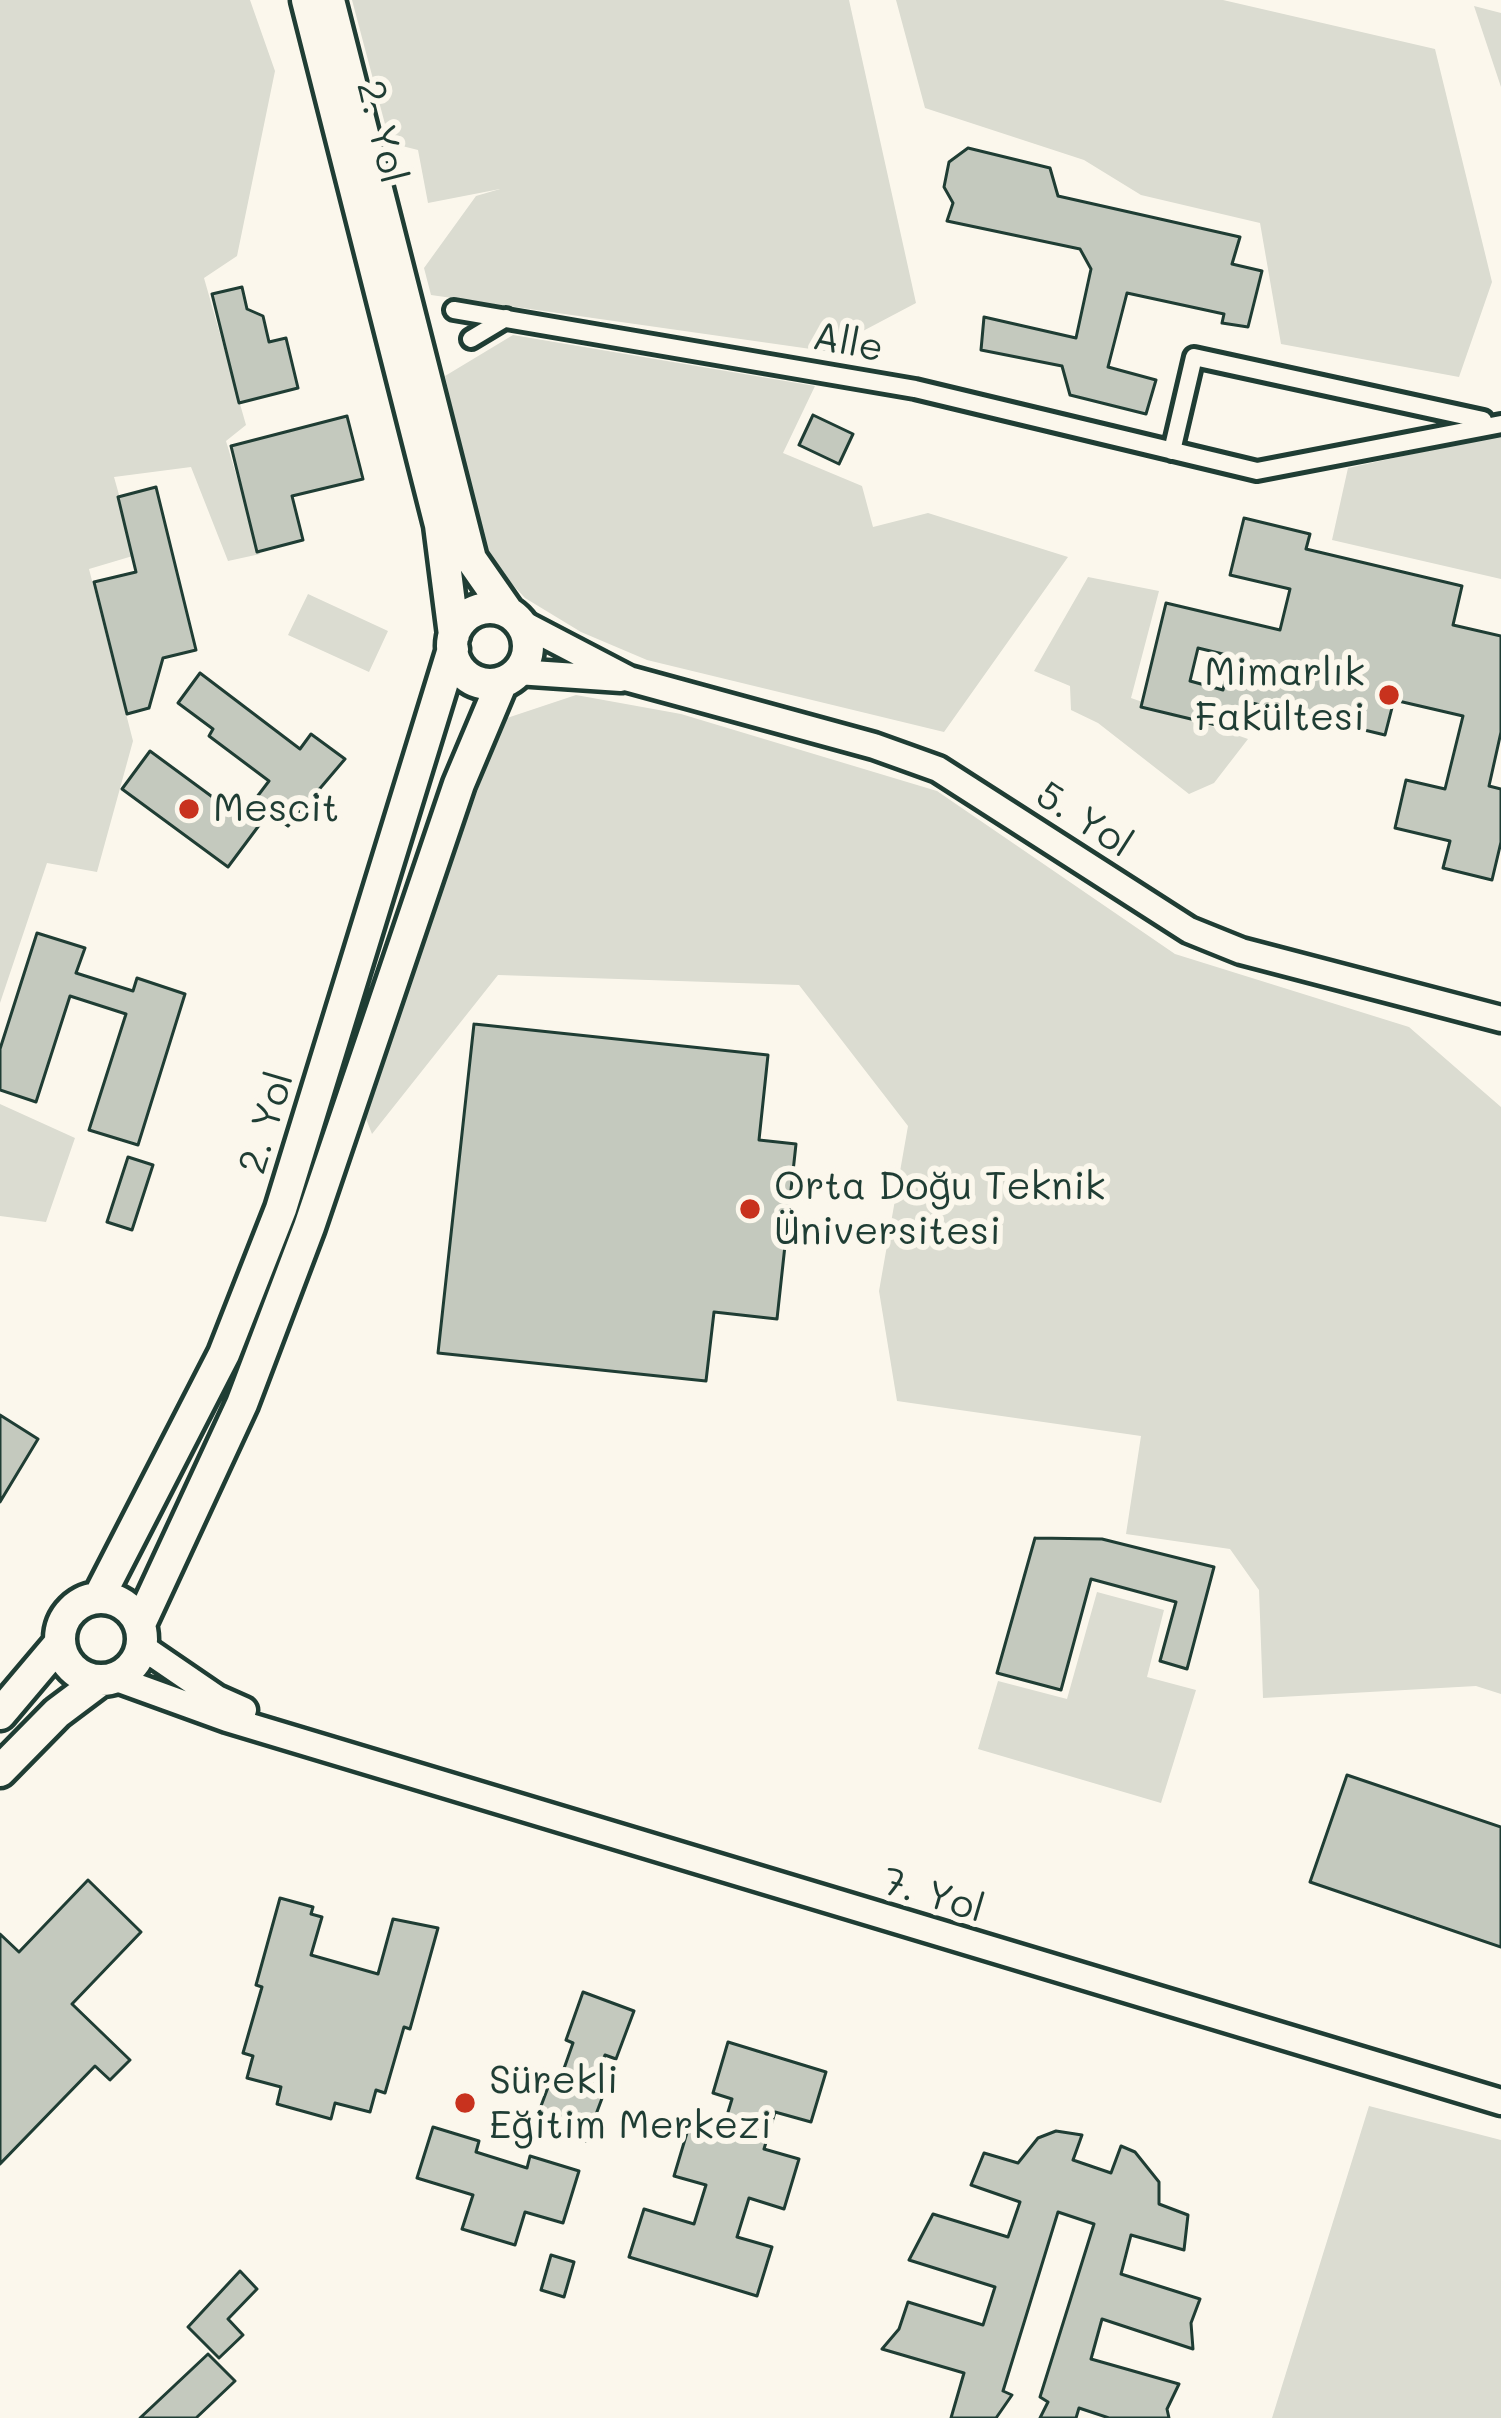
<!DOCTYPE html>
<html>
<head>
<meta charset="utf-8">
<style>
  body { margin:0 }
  canvas { display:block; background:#fbf7ec }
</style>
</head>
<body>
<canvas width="1501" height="2418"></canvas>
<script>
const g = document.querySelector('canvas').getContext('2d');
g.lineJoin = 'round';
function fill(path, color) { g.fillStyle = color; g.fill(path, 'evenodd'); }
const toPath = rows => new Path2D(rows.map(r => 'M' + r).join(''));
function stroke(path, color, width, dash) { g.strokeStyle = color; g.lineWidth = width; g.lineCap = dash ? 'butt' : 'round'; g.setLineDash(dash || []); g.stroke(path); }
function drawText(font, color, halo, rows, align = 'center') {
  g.font = font + ' Mali,sans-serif'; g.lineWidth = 12; g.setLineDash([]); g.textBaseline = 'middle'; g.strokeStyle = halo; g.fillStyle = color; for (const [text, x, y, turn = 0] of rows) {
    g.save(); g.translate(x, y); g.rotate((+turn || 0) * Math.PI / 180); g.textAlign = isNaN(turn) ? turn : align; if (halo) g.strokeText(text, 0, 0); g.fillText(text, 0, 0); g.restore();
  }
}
fill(toPath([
  [0,0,250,0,275,71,237,256,204,278,246,425,226,441,260,554,228,561,191,467,114,477,136,555,89,569,133,741,97,872,47,863,0,1003],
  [352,0,849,0,916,303,825,351,431,295,424,268,476,196,500,189,428,203,418,150,390,143],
  [896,0,1223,0,1435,49,1492,282,1459,377,1281,344,1260,223,1141,195,1084,160,925,108],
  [1474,6,1501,13,1501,87],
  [513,335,815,386,783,453,862,486,873,527,928,513,1068,557,944,732,647,660,581,632,525,598,486,556,445,376],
  [1495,436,1501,437,1501,579,1332,540,1348,468],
  [1088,577,1159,591,1131,698,1248,739,1214,783,1189,794,1098,723,1071,710,1070,686,1034,671],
  [308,594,388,631,369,672,288,635],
  [576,695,681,714,937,791,1175,954,1409,1027,1501,1107,1501,1694,1476,1686,1263,1698,1259,1590,1230,1549,1126,1534,1141,1436,897,1401,879,1291,908,1126,799,985,498,975,372,1134,361,1106,504,719],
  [0,1104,75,1138,46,1222,0,1216],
  [1097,1592,1164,1610,1147,1677,1196,1690,1161,1803,978,1749,998,1681,1067,1699],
  [1369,2106,1501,2140,1501,2418,1272,2418]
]), '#dbdcd1');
const building = toPath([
  [968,148,1050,168,1058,196,1240,237,1232,264,1262,271,1248,327,1222,323,1224,314,1127,293,1108,367,1156,380,1146,414,1070,395,1062,366,981,350,984,317,1076,338,1091,269,1080,249,947,221,953,203,944,187,949,162,968,148],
  [242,287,247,309,263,316,269,342,286,338,298,388,239,403,212,294,242,287],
  [813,415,853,434,839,464,799,445,813,415],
  [347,416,363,479,292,496,303,540,257,552,231,446,347,416],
  [156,487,196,650,163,658,149,708,127,714,94,582,136,572,118,497,156,487],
  [1244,518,1310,534,1306,549,1462,586,1453,625,1501,636,1501,732,1489,786,1501,789,1501,842,1492,880,1443,868,1450,841,1395,828,1406,780,1445,789,1463,716,1394,700,1385,735,1252,703,1245,732,1141,707,1166,603,1280,630,1290,589,1230,575,1244,518],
  [1198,648,1231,656,1223,690,1190,681,1198,648],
  [200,673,300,749,311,734,345,759,288,826,269,812,228,867,122,789,150,751,241,818,269,781,209,736,213,729,178,703,200,673],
  [37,933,85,948,76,973,133,991,137,978,185,994,138,1145,89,1130,126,1014,70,996,36,1102,0,1090,0,1049,37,933],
  [474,1024,768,1055,759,1140,796,1144,777,1319,714,1312,706,1381,438,1353,474,1024],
  [128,1157,153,1165,132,1230,107,1222,128,1157],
  [0,1415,38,1439,0,1502,0,1415],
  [1035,1538,1102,1539,1214,1567,1187,1669,1160,1661,1176,1602,1091,1579,1061,1690,997,1673,1035,1538],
  [1347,1775,1501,1827,1501,1947,1310,1882,1347,1775],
  [88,1880,141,1932,72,2004,130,2060,110,2080,95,2066,0,2164,0,1934,19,1952,88,1880],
  [280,1898,313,1907,311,1914,322,1917,311,1955,378,1974,393,1919,438,1928,410,2029,404,2027,385,2093,376,2090,370,2112,335,2103,331,2119,277,2104,281,2087,247,2078,253,2056,243,2053,262,1987,256,1985,280,1898],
  [583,1992,634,2011,616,2059,605,2055,592,2089,604,2093,586,2141,535,2122,553,2074,561,2077,573,2043,566,2040,583,1992],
  [728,2042,826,2072,811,2122,775,2112,764,2149,799,2159,784,2209,749,2198,737,2237,772,2247,757,2296,629,2257,644,2209,694,2224,706,2185,674,2176,689,2126,721,2135,732,2099,713,2093,728,2042],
  [433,2127,479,2141,476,2152,527,2168,530,2156,579,2171,563,2223,525,2212,515,2245,462,2229,473,2195,417,2178,433,2127],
  [1056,2131,1082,2135,1073,2160,1111,2173,1121,2146,1135,2152,1159,2182,1159,2204,1188,2215,1184,2250,1131,2235,1121,2274,1200,2299,1191,2323,1193,2349,1102,2319,1091,2359,1179,2384,1167,2409,1169,2418,1109,2418,1079,2408,1076,2418,1040,2418,1048,2402,1040,2397,1094,2224,1058,2212,1003,2391,1012,2395,996,2418,951,2418,964,2373,882,2349,899,2329,908,2302,983,2325,995,2287,909,2260,933,2214,1008,2237,1020,2202,971,2185,984,2153,1018,2163,1038,2138,1056,2131],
  [551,2255,574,2262,564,2297,541,2290,551,2255],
  [240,2271,257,2289,228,2319,243,2335,219,2358,188,2327,240,2271],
  [208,2354,235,2381,196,2418,140,2418,208,2354]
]);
fill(building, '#c4c9be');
stroke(building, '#1f3d34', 3);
const pedestrian = toPath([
  [454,310,915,389,1257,471,1501,424],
  [471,339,506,318],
  [1172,451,1194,357,1483,420]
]);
const minor = toPath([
  [520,622,629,679,874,746,938,769,1189,930,1241,951,1501,1019],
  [517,672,621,679],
  [141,1646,217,1698,244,1710],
  [114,1678,227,1719,1501,2102]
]);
const tertiary = toPath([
  [307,0,440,525,454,635],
  [329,0,471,559,508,612],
  '452 646a38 38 0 1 1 76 0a38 38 0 1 1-76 0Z',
  [99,1597,224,1354,281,1209,453,649],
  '60 1639a41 41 0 1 1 82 0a41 41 0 1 1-82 0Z',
  [140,1624,242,1404,309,1227,459,784,502,682],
  [0,1714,60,1643],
  [0,1771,57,1713,101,1680]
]);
stroke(pedestrian, '#1f3d34', 26);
stroke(minor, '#1f3d34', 33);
stroke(tertiary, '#1f3d34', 39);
stroke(pedestrian, '#fbf7ec', 16);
stroke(minor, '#fbf7ec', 24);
stroke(tertiary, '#fbf7ec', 30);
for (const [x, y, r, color] of [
  [1389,695,12,"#c8321e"],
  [189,809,12,"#c8321e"],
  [750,1209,12,"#c8321e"],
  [465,2103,12,"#c8321e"]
]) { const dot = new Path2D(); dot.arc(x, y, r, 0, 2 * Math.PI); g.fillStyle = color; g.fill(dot); stroke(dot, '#fbf7ec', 4.5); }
drawText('39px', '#1f3d34', '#fbf7ec', [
  ["2. Yol",381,132,76],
  ["Alle",848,343,11],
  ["5. Yol",1084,820,33],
  ["2. Yol",267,1123,-73],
  ["7. Yol",933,1896,17]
]);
drawText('39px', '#1f3d34', '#fbf7ec', [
  ["Mimarlık",1365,673,"right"],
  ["Fakültesi",1365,718,"right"],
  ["Mescit",213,809],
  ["Orta Doğu Teknik",774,1187],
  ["Üniversitesi",774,1232],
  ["Sürekli",489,2081],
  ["Eğitim Merkezi",489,2126]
], 'left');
</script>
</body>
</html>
